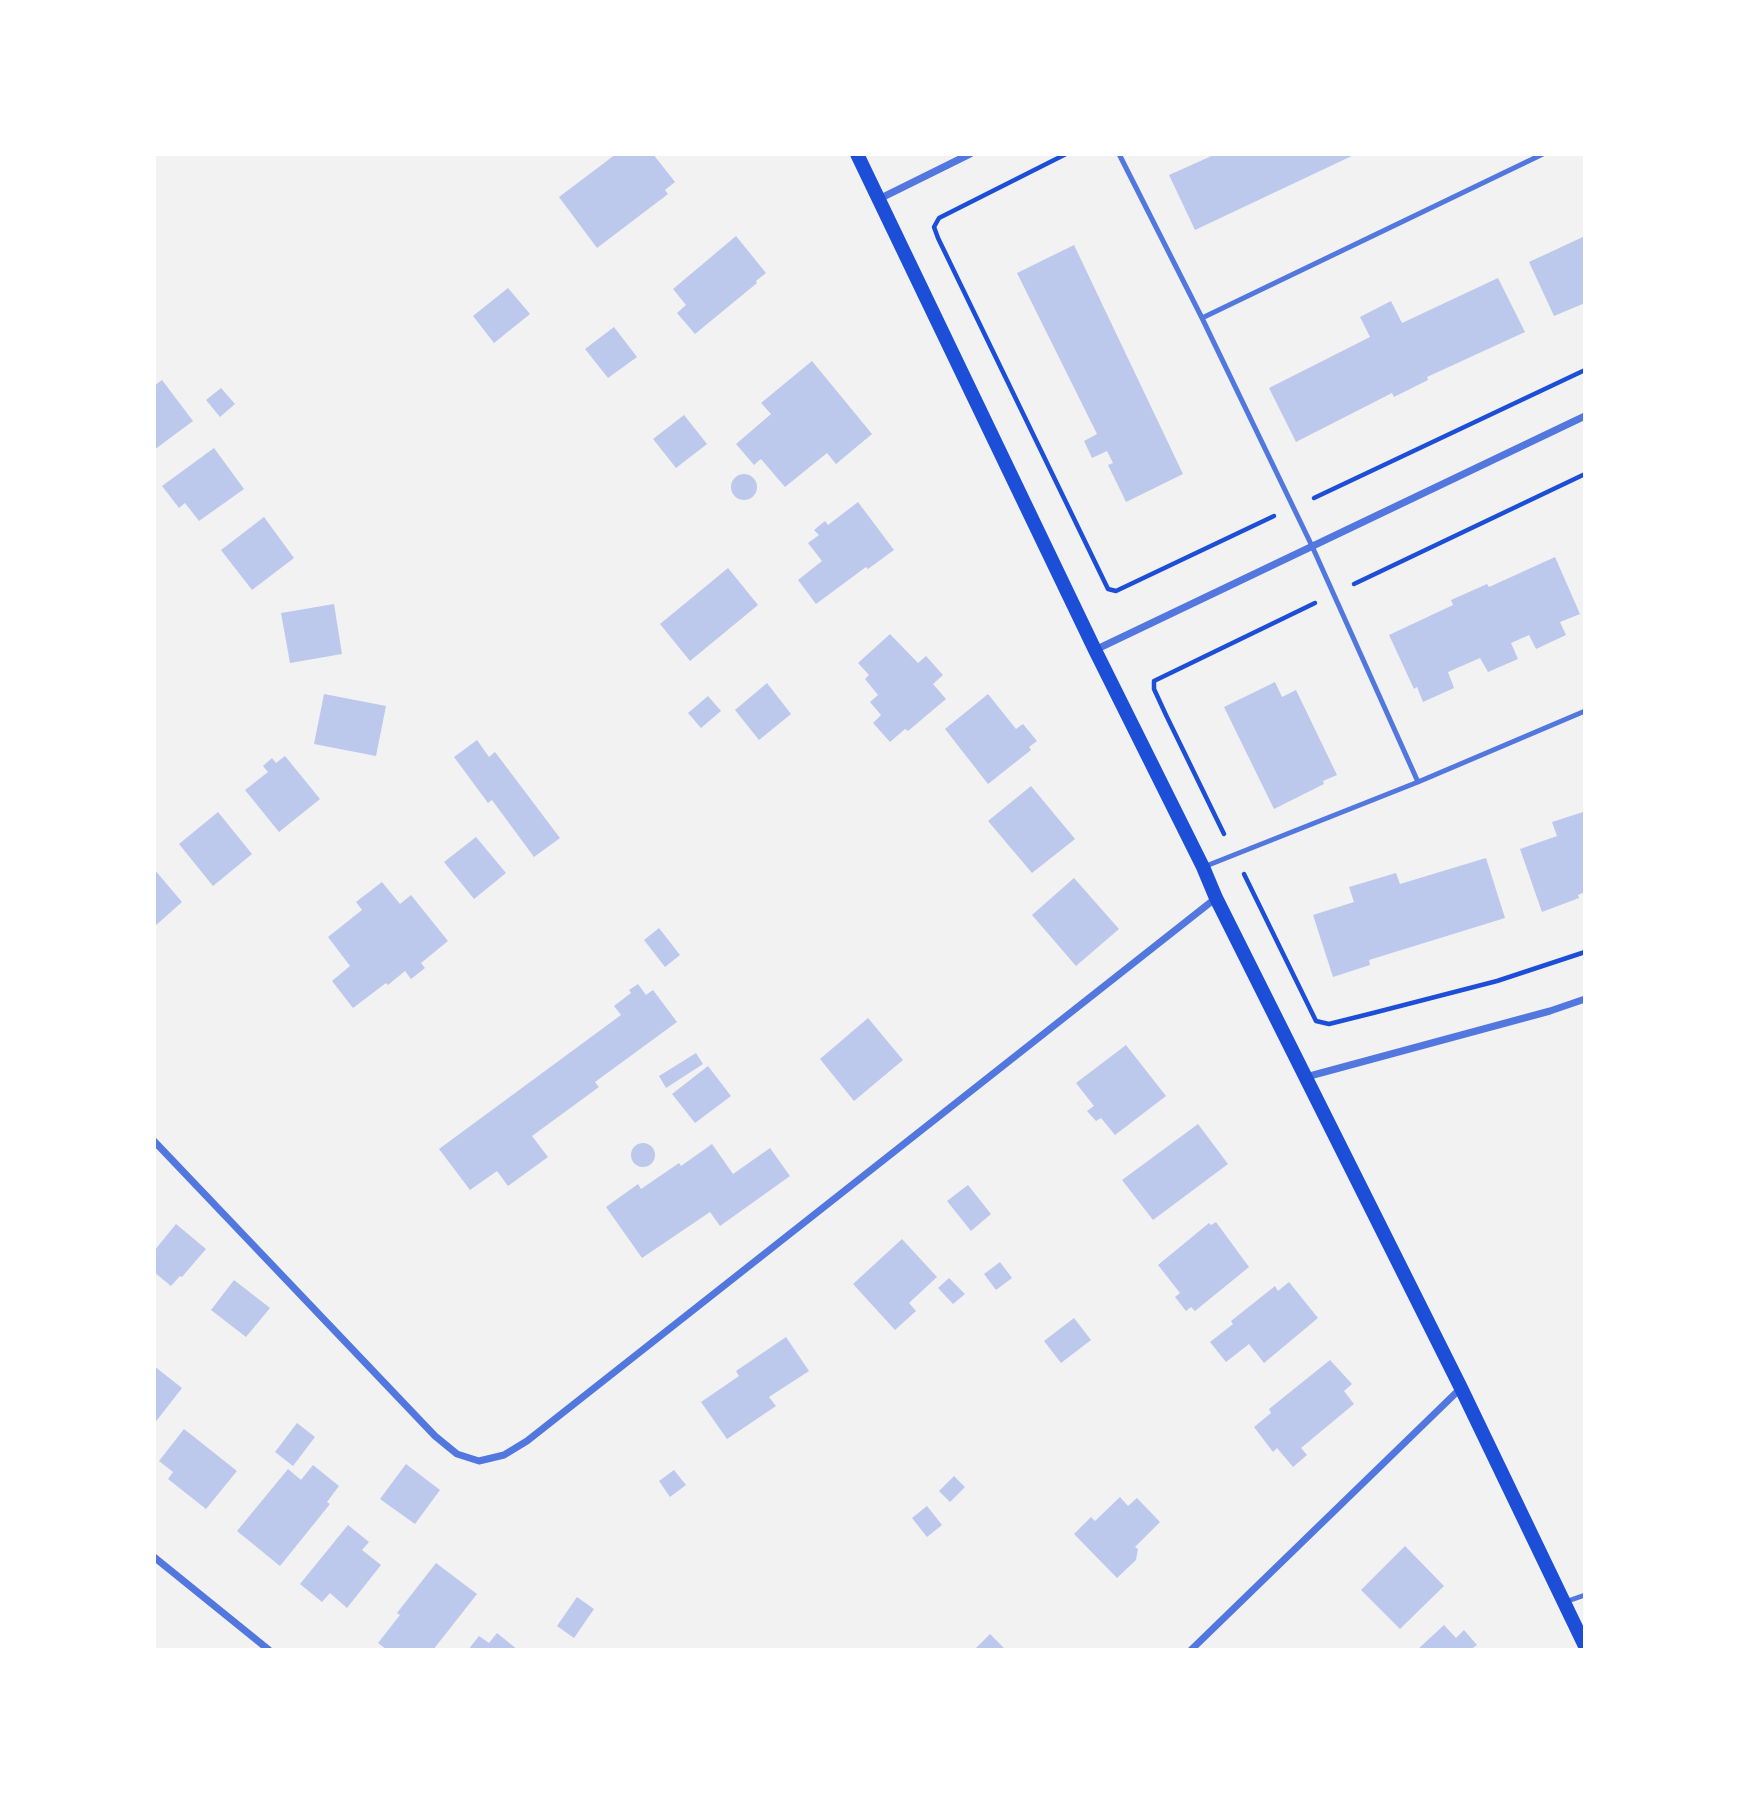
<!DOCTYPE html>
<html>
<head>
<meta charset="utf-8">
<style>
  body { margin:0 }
  #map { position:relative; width:1739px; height:1804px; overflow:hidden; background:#f2f2f2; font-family:"Alegreya Sans",sans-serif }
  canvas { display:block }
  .frame { position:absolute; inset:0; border:156px solid #fff; pointer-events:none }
</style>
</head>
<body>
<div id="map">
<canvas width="1739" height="1804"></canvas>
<div class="frame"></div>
</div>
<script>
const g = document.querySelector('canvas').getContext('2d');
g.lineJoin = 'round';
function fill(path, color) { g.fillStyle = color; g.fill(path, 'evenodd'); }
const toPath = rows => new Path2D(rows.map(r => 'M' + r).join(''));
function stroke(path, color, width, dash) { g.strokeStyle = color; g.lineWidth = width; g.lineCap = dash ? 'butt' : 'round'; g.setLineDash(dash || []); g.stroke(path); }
fill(toPath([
  [616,154,653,154,675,182,665,190,668,194,597,248,559,197],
  [1216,154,1356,154,1195,230,1169,175],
  [736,236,766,273,756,281,757,283,695,334,677,313,686,305,673,289],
  [1585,236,1585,303,1554,316,1529,262],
  [1074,245,1183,474,1126,502,1108,465,1113,463,1107,451,1092,458,1084,441,1097,434,1017,273],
  [1498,278,1525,332,1427,377,1428,380,1394,397,1392,393,1296,442,1269,388,1370,337,1360,317,1391,301,1402,323],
  [508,288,530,314,494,343,473,316],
  [614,327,637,357,608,378,585,349],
  [812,361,872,434,836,464,827,453,785,487,761,459,754,465,736,444,771,414,761,403],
  [162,380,193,421,154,450,154,386],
  [221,388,235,404,220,417,206,400],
  [684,415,707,444,676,468,653,439],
  [214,448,244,489,199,521,185,503,179,508,162,486],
  '731 487a13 13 0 1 1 26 0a13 13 0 1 1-26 0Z',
  [858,502,894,550,868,569,866,567,816,604,798,580,822,561,808,543,819,535,814,530,825,521,828,525],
  [264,517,294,558,252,590,221,550],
  [1555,557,1580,614,1560,622,1566,635,1536,649,1529,635,1511,643,1518,659,1488,672,1480,658,1448,672,1454,688,1423,702,1417,687,1414,689,1389,635,1453,605,1451,600,1487,584,1489,587],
  [728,568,758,605,690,661,660,624],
  [334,604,342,654,290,663,281,613],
  [890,634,918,663,926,656,943,675,933,684,946,699,908,731,905,729,890,742,873,723,881,715,870,702,878,695,865,679,869,675,858,663],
  [1275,682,1282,697,1296,690,1337,775,1323,781,1324,784,1274,809,1224,707],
  [767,683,791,714,759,740,735,710],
  [324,694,386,706,376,756,314,744],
  [988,694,1016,729,1023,724,1037,741,1029,747,1031,750,988,784,945,729],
  [708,696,721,711,701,728,688,713],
  [477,740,489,757,495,752,560,838,534,857,492,800,488,803,454,757],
  [285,756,320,799,279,832,245,790,268,772,263,766,272,758,276,763],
  [1031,786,1075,839,1032,873,988,821],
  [218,812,252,854,213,886,179,844],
  [1583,812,1585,818,1585,892,1578,895,1579,898,1542,912,1520,849,1557,836,1552,822],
  [476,837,506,873,474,899,444,862],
  [1486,858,1505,918,1369,960,1370,965,1333,977,1313,915,1354,902,1349,887,1396,873,1400,884],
  [154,869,182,902,154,927],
  [1074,878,1119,929,1076,966,1032,915],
  [382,882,400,904,411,895,448,941,421,963,425,968,411,979,405,971,388,985,386,983,353,1008,332,981,350,966,328,937,362,910,356,902],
  [659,928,680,955,665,967,644,940],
  [638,984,646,995,653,990,677,1022,595,1082,599,1087,532,1136,548,1157,508,1186,497,1171,470,1190,439,1149,621,1015,614,1006,631,993,629,990],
  [868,1018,903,1060,854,1101,820,1059],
  [1126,1045,1166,1096,1115,1135,1101,1118,1096,1121,1087,1111,1094,1106,1076,1083],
  [696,1053,703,1064,666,1088,659,1076],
  [708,1066,731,1096,695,1123,672,1094],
  [1198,1124,1228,1164,1153,1220,1122,1180],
  '631 1155a12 12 0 1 1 24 0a12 12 0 1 1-24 0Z',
  [712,1144,733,1174,770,1148,790,1176,720,1226,710,1212,642,1258,606,1207,638,1184,641,1189,679,1163,681,1166],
  [968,1185,991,1214,971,1231,947,1201],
  [1216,1222,1249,1267,1195,1311,1191,1307,1186,1311,1175,1297,1180,1293,1158,1265,1209,1223,1211,1225],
  [176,1224,206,1249,182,1277,180,1276,171,1286,154,1272,154,1251],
  [902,1239,937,1277,909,1303,916,1311,895,1330,853,1284],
  [1000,1262,1012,1278,996,1290,984,1274],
  [949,1278,965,1294,953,1304,938,1288],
  [234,1280,270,1308,246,1337,211,1310],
  [1289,1282,1318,1318,1264,1363,1249,1344,1226,1362,1210,1342,1233,1324,1231,1321,1275,1286,1278,1291],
  [1074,1318,1091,1340,1061,1363,1044,1341],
  [786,1337,809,1371,769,1397,776,1406,727,1439,701,1402,739,1376,736,1371],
  [1330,1360,1352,1384,1344,1391,1354,1404,1301,1448,1307,1455,1293,1467,1277,1448,1273,1452,1254,1427,1271,1413,1269,1409],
  [154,1366,182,1388,154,1424],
  [297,1423,315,1437,293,1466,275,1452],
  [184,1429,237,1471,206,1509,168,1479,173,1472,159,1461],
  [406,1464,440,1490,415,1524,380,1499],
  [313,1465,339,1486,327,1502,330,1504,280,1566,237,1531,288,1469,301,1480],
  [674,1470,686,1485,670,1497,659,1481],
  [954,1476,965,1487,950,1502,939,1491],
  [1120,1497,1128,1506,1137,1498,1160,1522,1135,1547,1138,1549,1136,1560,1117,1578,1074,1534,1091,1517,1095,1521],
  [927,1506,942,1525,927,1537,912,1518],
  [348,1525,369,1542,362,1550,381,1565,347,1608,330,1593,322,1602,300,1584],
  [1405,1546,1444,1586,1400,1629,1361,1590],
  [436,1563,477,1594,433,1650,387,1650,378,1643,400,1615,397,1613],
  [577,1597,594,1609,574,1638,557,1626],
  [1444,1625,1456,1638,1464,1630,1477,1645,1470,1650,1417,1650],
  [497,1633,518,1650,468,1650,479,1636,489,1643],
  [990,1634,1006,1650,974,1650]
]), '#bdc9ec');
stroke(toPath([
  [1066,154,939,218,934,227,938,238,1108,589,1116,591,1274,516],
  [1314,498,1585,370],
  [1354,584,1585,474],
  [1224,834,1166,715,1154,689,1154,681,1315,603],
  [1244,874,1316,1021,1329,1024,1373,1013,1497,981,1585,952]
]), '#1d4ed8', 4.5);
stroke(toPath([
  [1119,154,1202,318,1312,546,1418,782],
  [1202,318,1543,154],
  [1206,866,1418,782,1585,711],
  [1565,1602,1585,1595]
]), '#5277de', 5);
stroke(toPath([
  [879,199,970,154],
  [1095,650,1585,416],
  [1306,1077,1550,1011,1585,999],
  [154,1141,435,1436,457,1454,479,1461,504,1455,527,1441,1216,898],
  [154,1557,269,1650],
  [1191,1650,1461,1388]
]), '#5277de', 7);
stroke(toPath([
  [857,154,1095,650,1203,867,1216,898,1461,1388,1585,1646]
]), '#1d4ed8', 14);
</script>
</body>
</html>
